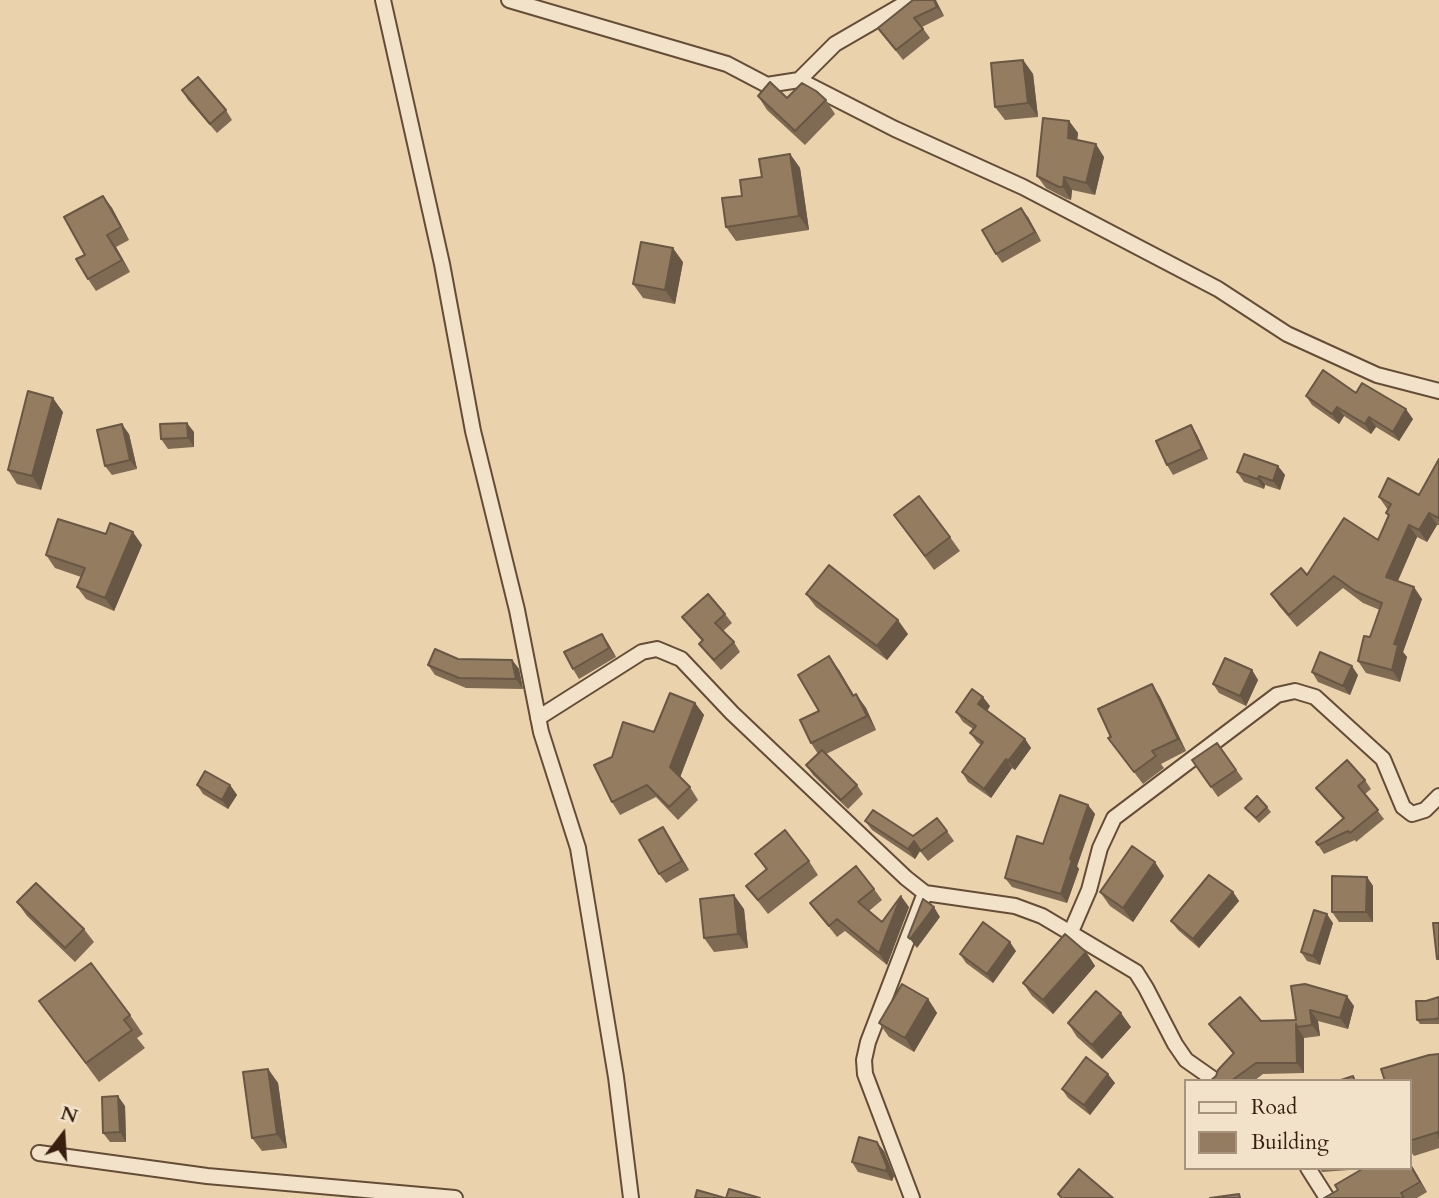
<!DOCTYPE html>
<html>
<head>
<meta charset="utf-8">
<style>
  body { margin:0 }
  #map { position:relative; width:1439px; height:1198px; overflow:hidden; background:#e9d2ac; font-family:Cardo,serif }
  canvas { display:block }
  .legend { position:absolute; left:1184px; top:1079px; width:228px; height:91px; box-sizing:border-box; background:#f1e2c9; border:2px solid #a7947f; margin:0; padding:9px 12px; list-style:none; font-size:21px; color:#381f10 }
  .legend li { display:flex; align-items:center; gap:14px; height:35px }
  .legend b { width:35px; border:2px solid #a7947f }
  .north { position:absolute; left:28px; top:1100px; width:70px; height:70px; -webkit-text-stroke:5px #f1e2c9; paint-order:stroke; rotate:17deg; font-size:19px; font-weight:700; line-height:28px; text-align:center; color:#381f10 }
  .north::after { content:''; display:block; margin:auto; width:24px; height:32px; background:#381f10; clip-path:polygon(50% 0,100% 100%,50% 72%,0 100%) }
</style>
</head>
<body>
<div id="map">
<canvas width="1439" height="1198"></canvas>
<ul class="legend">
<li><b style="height:9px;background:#f1e2c9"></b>Road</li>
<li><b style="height:19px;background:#947c61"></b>Building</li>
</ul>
<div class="north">N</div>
</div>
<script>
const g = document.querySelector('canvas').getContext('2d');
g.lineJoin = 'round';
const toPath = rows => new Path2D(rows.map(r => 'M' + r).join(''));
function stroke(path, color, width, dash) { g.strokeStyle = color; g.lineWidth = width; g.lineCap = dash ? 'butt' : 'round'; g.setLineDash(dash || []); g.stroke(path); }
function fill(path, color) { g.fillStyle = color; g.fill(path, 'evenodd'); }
const street = toPath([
  [383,0,442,264,473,431,517,610,541,732,578,848,616,1077,631,1198],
  [509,0,727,64,767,85,799,80,895,129,1023,187,1218,289,1287,334,1377,375,1439,391],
  [799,80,835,44,911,0],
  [538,718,642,652,657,649,681,659,732,713,906,878,925,893,1015,906,1042,916,1136,972,1146,988,1175,1044,1186,1060,1216,1081],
  [1070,934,1089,890,1100,848,1114,818,1277,695,1295,691,1315,697,1383,759,1403,807,1412,814,1425,810,1439,796],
  [39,1153,207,1176,455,1198],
  [1308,1168,1327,1198],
  [912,1198,865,1074,864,1060,868,1042,925,893]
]);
stroke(street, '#644c37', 18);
stroke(street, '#f1e2c9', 14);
fill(toPath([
  [935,0,944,16,922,27,930,38,903,60,878,28],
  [1023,60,1033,74,1038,117,1005,120,995,107],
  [182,90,226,110,232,120,217,133,188,100],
  [758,96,826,100,835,114,805,145,767,110],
  [1069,121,1078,133,1077,140,1104,157,1095,195,1072,190,1071,200,1067,199,1046,188,1037,176],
  [790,154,800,168,809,230,736,241,726,227,742,196],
  [103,196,112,208,129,240,116,247,130,272,96,291,88,279,85,255],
  [1028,217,1041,241,1002,263,996,254],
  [683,262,675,304,643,298,633,284],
  [1356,393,1413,419,1399,441,1376,427,1371,434,1344,416,1339,424,1312,405,1306,396],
  [63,412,41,490,17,484,8,470],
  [1191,425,1197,435,1208,459,1173,475,1167,465],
  [194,432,194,447,168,449,161,439],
  [129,434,137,469,112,475,105,466],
  [1439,459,1439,525,1437,525,1427,542,1417,537,1398,581,1422,599,1403,652,1407,657,1400,682,1366,673,1358,661,1370,637,1380,610,1363,603,1343,588,1297,627,1279,606,1271,594,1378,540,1388,516,1386,513,1388,510,1379,497,1419,495],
  [1278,466,1285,475,1280,490,1265,485,1264,489,1244,482,1237,472],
  [894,515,950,537,960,551,934,570],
  [142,545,114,611,86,599,77,587,81,577,55,568,46,555],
  [806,594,908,634,887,660,816,607],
  [725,614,732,623,723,631,734,642,740,652,721,670,706,653,699,644,702,641,689,626,682,617],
  [602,634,608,643,616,657,579,679,573,669],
  [458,659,512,660,519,669,523,689,466,688,435,675,428,665],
  [839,670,854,695,856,694,866,708,876,730,826,754,857,785,863,794,848,809,813,775,806,765,818,754,811,743,819,711],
  [1252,670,1258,680,1246,706,1219,693,1213,684],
  [1312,672,1358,675,1350,695,1318,682],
  [1152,684,1160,697,1186,751,1161,764,1164,768,1143,784,1108,738],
  [695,703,704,715,680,777,690,787,698,800,678,820,656,797,620,815,612,802,612,757,654,732],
  [990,706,987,711,1025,739,1031,748,1015,770,1012,768,991,798,968,782,962,772,981,745,977,742,970,733,973,729,963,722,956,712],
  [1217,743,1243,779,1218,797,1192,760],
  [1365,780,1371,789,1365,794,1384,819,1356,842,1355,840,1324,854,1316,842,1343,819,1323,797,1316,788],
  [197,785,230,785,237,795,228,809,203,794],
  [1088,805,1095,814,1077,866,1079,869,1067,903,1012,887,1005,878],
  [1267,807,1271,812,1259,823,1245,808],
  [865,821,913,836,947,831,954,841,928,861,920,851,915,859,872,830],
  [669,836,689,870,666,883,659,874],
  [755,854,809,861,818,875,768,914,746,886,766,870],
  [1164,876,1133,922,1110,906,1100,892],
  [1367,877,1373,886,1373,922,1339,922,1332,912],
  [874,889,882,900,869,911,882,922,909,907,887,965,845,931,837,937,810,903],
  [1233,892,1239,901,1199,948,1178,930,1171,921],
  [17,902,84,929,94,942,75,962,27,916],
  [744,909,748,948,714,952,704,938],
  [1333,923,1320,965,1307,961,1301,952],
  [1016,951,993,983,966,963,960,954],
  [1086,952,1095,966,1053,1014,1032,996,1023,983],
  [1291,986,1354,1006,1348,1029,1318,1021,1320,1036,1304,1038,1304,1073,1263,1074,1254,1081,1210,1081,1216,1076,1233,1054,1209,1024,1296,1020],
  [1439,997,1439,1024,1420,1024,1417,1020,1426,1001],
  [928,999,937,1013,914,1052,889,1037,879,1023],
  [39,1001,130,1015,143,1034,137,1038,145,1048,99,1082],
  [1068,1023,1131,1027,1102,1059,1077,1037],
  [1439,1054,1439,1148,1414,1156,1409,1149,1409,1081],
  [268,1069,278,1083,287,1148,262,1151,252,1138],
  [1115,1083,1090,1115,1068,1098,1062,1089],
  [125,1106,126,1142,110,1142,103,1133],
  [884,1151,894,1176,892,1181,858,1172,852,1162],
  [1409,1161,1427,1192,1417,1198,1324,1198,1338,1190,1363,1169,1322,1172,1320,1168,1409,1168]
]), '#7f6b53');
fill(toPath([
  [934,0,936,0,944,16,937,7],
  [1023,60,1033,74,1038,117,1028,103],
  [1069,121,1078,133,1076,150,1068,138],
  [1096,144,1104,157,1095,195,1086,183],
  [790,154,800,168,809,230,799,216],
  [1064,177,1072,190,1071,200,1063,187],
  [103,196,112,208,129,240,121,227],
  [1021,208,1028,217,1041,241,1035,232],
  [107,235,116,247,130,272,122,260],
  [673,248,683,262,675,304,665,290],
  [53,398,63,412,41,490,32,476],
  [1337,407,1344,416,1339,424,1332,414],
  [1406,409,1413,419,1399,441,1393,432],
  [1369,417,1376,427,1371,434,1365,424],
  [187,423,194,432,194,447,188,438],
  [122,424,129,434,137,469,130,460],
  [1191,425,1197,435,1208,459,1202,449],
  [1278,466,1285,475,1280,490,1273,481],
  [1259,476,1265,485,1264,489,1257,479],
  [1429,513,1437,525,1427,542,1419,530],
  [1409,525,1417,537,1394,589,1386,577],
  [133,532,142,545,114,611,105,598],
  [1414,587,1422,599,1403,652,1407,657,1400,682,1392,670,1394,644],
  [898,620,908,634,887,660,877,646],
  [602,634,608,643,616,657,609,648],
  [829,656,839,670,862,710,853,696],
  [512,660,519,669,523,689,516,679],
  [1352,666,1358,675,1350,695,1343,686],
  [1252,670,1258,680,1246,706,1240,696],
  [1152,684,1160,697,1186,751,1178,739],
  [856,694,866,708,876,730,867,716],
  [983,697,990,706,985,714,978,704],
  [695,703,704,715,679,780,670,767],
  [1025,739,1031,748,1015,770,1008,761],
  [1006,759,1012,768,991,798,984,789],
  [230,785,237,795,228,809,222,800],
  [1088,805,1095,814,1077,866,1079,869,1067,903,1061,894,1070,859],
  [663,827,669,836,689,870,682,861],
  [914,841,920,851,915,859,908,849],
  [1155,862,1164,876,1133,922,1123,908],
  [1367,877,1373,886,1373,922,1366,912],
  [1233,892,1239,901,1199,948,1193,939],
  [734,895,744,909,748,948,738,934],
  [901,896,909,907,887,965,879,953],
  [934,907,940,917,917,948,910,939],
  [1327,914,1333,923,1320,965,1313,956],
  [1010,942,1016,951,993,983,987,974],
  [1086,952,1095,966,1053,1014,1043,1000],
  [1347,996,1354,1006,1348,1029,1340,1018],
  [928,999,937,1013,914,1052,905,1038],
  [1310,1010,1318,1021,1320,1036,1312,1025],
  [1121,1013,1131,1027,1102,1059,1092,1045],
  [1297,1027,1304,1038,1304,1073,1297,1063],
  [268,1069,278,1083,287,1148,277,1134],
  [1108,1074,1115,1083,1090,1115,1084,1105],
  [118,1096,125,1106,126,1142,120,1132],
  [877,1142,884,1151,894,1176,892,1181,886,1171],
  [1409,1161,1427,1192,1420,1182,1409,1163]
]), '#685744');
const building = toPath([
  [913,0,934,0,937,7,914,18,923,29,896,50,878,28,913,0],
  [1023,60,1028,103,995,107,991,63,1023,60],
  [198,77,226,110,210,124,182,90,198,77],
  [770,82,787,98,802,83,816,91,826,100,795,131,758,96,770,82],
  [1043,118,1069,121,1068,138,1096,144,1086,183,1064,177,1063,187,1059,187,1037,176,1043,118],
  [790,154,799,216,726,227,722,198,742,196,740,180,762,177,759,159,790,154],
  [103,196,121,227,107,235,122,260,88,279,76,259,85,255,64,217,103,196],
  [1021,208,1035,232,996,254,982,230,1021,208],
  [641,242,673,248,665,290,633,284,641,242],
  [1323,370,1356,393,1362,383,1406,409,1393,432,1369,417,1365,424,1337,407,1332,414,1306,396,1323,370],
  [28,391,53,398,32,476,8,470,28,391],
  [187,423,188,438,161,439,160,424,187,423],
  [122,424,130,460,105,466,97,430,122,424],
  [1191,425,1202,449,1167,465,1156,441,1191,425],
  [1244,454,1278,466,1273,481,1259,476,1257,479,1237,472,1244,454],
  [1439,459,1439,518,1429,513,1419,530,1409,525,1386,577,1414,587,1394,644,1398,645,1392,670,1358,661,1364,636,1370,637,1382,603,1355,591,1334,576,1289,615,1271,594,1301,568,1307,575,1344,518,1378,540,1389,515,1386,513,1391,504,1379,497,1388,478,1419,495,1439,459],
  [919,496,950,537,925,556,894,515,919,496],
  [58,519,106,534,110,523,133,532,105,598,77,587,85,568,46,555,58,519],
  [829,565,898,620,877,646,806,594,829,565],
  [708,594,725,614,715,623,734,642,714,660,699,644,703,640,682,617,708,594],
  [602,634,609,648,573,669,564,652,602,634],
  [435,649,458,659,512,660,516,679,459,678,428,665,435,649],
  [1320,652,1352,666,1343,686,1312,672,1320,652],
  [829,656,853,696,856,694,867,716,811,743,800,720,819,711,798,675,829,656],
  [1225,658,1252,670,1240,696,1213,684,1225,658],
  [1152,684,1178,739,1152,751,1156,756,1134,772,1108,738,1111,737,1098,709,1152,684],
  [972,689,983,697,978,704,1025,739,1008,761,1006,759,984,789,962,772,983,742,970,733,976,726,956,712,972,689],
  [670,693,695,703,670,767,690,787,669,807,647,785,612,802,594,765,612,757,623,722,654,732,670,693],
  [1217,743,1236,770,1211,787,1192,760,1217,743],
  [822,750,857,785,841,800,806,765,822,750],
  [1347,760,1365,780,1358,786,1378,810,1350,833,1348,831,1318,845,1316,842,1344,818,1316,788,1347,760],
  [205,771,230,785,222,800,197,785,205,771],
  [1060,795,1088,805,1070,859,1072,860,1061,894,1005,878,1017,836,1043,844,1060,795],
  [1257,796,1267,807,1256,818,1245,808,1257,796],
  [873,810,913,836,937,818,947,831,921,851,914,841,908,849,865,821,873,810],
  [663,827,682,861,659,874,639,840,663,827],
  [785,830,809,861,758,900,746,886,767,869,755,854,785,830],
  [1132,846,1155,862,1123,908,1100,892,1132,846],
  [856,866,874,889,858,902,882,922,901,896,879,953,837,919,829,926,810,903,856,866],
  [1209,875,1233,892,1193,939,1171,921,1209,875],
  [1332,876,1367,877,1366,912,1332,912,1332,876],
  [36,883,84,929,65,948,17,902,36,883],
  [734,895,738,934,704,938,700,899,734,895],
  [923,899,934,907,910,939,908,937,923,899],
  [1314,910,1327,914,1313,956,1301,952,1314,910],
  [983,922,1010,942,987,974,960,954,983,922],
  [1433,923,1439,923,1439,959,1437,959,1433,923],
  [1065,934,1086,952,1043,1000,1023,983,1065,934],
  [91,963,130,1015,124,1020,132,1030,86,1063,39,1001,91,963],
  [902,984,928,999,905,1038,879,1023,902,984],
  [1305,984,1347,996,1340,1018,1310,1010,1312,1025,1297,1027,1296,1024,1297,1063,1256,1063,1231,1081,1210,1081,1216,1076,1218,1070,1234,1053,1209,1024,1240,997,1261,1021,1296,1020,1291,986,1305,984],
  [1096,991,1121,1013,1092,1045,1068,1023,1096,991],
  [1439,997,1439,1018,1435,1019,1417,1020,1416,1001,1426,1001,1439,997],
  [1439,1054,1439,1138,1438,1132,1409,1141,1409,1081,1385,1081,1381,1069,1429,1055,1439,1054],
  [1086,1057,1108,1074,1084,1105,1062,1089,1086,1057],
  [268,1069,277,1134,252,1138,243,1072,268,1069],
  [1353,1076,1355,1081,1338,1081,1353,1076],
  [118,1096,120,1132,103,1133,102,1097,118,1096],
  [859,1137,877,1142,887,1167,886,1171,852,1162,859,1137],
  [1409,1163,1420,1182,1401,1193,1404,1198,1324,1198,1338,1190,1335,1185,1364,1168,1409,1168,1409,1163],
  [1079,1169,1113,1198,1062,1198,1058,1194,1079,1169],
  [729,1189,760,1198,726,1198,729,1189],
  [697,1190,725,1198,695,1198,697,1190],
  [1239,1194,1240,1198,1210,1198,1239,1194]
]);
fill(building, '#947c61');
stroke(building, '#685744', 2);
</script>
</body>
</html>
